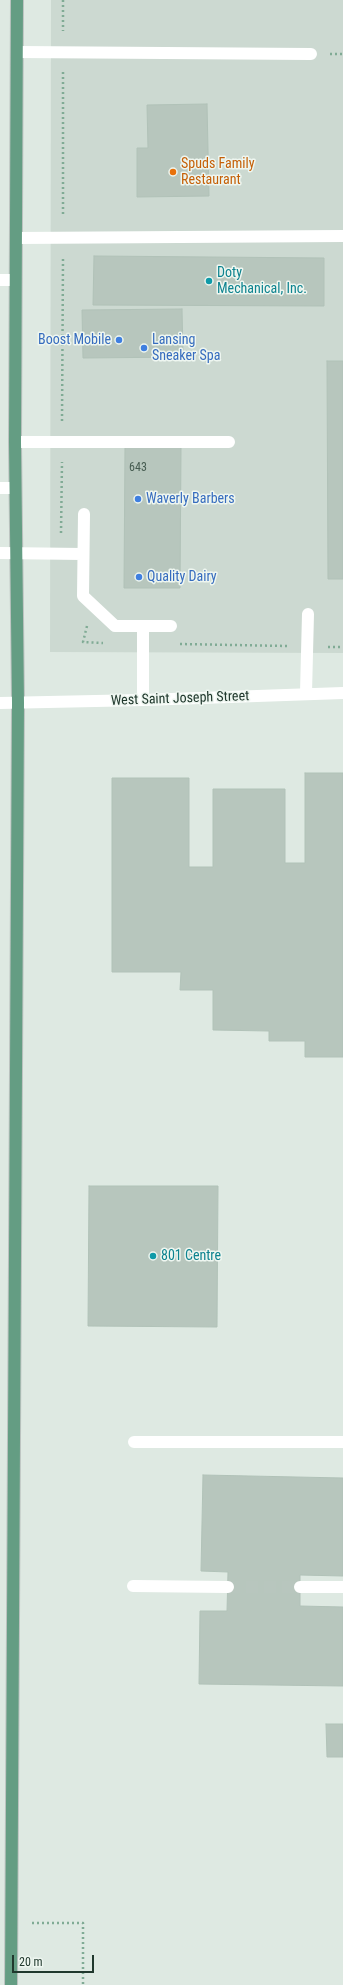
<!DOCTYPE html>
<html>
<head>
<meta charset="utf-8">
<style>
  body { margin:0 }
  #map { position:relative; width:343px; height:1985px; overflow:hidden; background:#dee9e2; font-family:"Roboto Condensed",sans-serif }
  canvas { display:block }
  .scale { position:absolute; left:12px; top:1955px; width:82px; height:18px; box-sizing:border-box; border:2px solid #20382d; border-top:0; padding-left:5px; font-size:12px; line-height:14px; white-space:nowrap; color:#20382d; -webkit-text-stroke:3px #eef6f0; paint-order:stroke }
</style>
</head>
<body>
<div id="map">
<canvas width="343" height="1985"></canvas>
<div class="scale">20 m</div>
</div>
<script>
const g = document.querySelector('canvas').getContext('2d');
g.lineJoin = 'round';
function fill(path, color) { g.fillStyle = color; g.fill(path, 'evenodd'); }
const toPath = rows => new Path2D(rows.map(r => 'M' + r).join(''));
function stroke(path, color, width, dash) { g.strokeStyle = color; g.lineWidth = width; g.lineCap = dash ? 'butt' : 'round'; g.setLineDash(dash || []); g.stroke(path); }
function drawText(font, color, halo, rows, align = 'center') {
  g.font = font + ' "Roboto Condensed",sans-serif'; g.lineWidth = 3; g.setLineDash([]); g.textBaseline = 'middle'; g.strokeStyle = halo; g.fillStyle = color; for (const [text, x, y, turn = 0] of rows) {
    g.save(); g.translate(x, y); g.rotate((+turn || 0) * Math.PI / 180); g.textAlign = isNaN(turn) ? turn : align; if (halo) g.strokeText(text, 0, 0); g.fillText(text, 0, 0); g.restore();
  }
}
fill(toPath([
  [51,0,343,0,343,653,50,652]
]), '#ccd9d1');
const building = toPath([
  [207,104,209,196,137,197,137,148,148,148,147,105,207,104],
  [94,256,324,258,324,306,93,305,94,256],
  [182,309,183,357,83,358,82,310,182,309],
  [327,361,343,361,343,579,328,579,327,361],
  [125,447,181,447,180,588,124,588,125,447],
  [305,773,343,773,343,1057,305,1057,305,1041,269,1041,269,1031,213,1030,213,990,180,990,181,972,112,972,112,778,189,778,189,867,213,867,213,789,285,789,285,863,305,863,305,773],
  [89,1186,218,1186,217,1327,88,1326,89,1186],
  [203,1475,343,1478,343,1576,300,1575,300,1606,343,1607,343,1686,199,1684,200,1611,227,1611,228,1572,201,1571,203,1475],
  [326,1724,343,1724,343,1757,327,1757,326,1724]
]);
fill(building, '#b7c6bd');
stroke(building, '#b1c2b8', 1);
stroke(toPath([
  [228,1587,300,1587]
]), '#b8c6be', 12, [12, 6]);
const major = toPath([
  [11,1985,18,703,15,442,17,0]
]);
stroke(major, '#bcc3c0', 14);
stroke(toPath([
  [63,0,63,31],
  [330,54,343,54],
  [63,72,63,217],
  [62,421,63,258],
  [61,533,62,462],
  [87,626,83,642,103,643],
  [180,644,287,646],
  [328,647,343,647],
  [32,1923,83,1923,83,1985]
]), '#80ab95', 2.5, [2, 3]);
stroke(toPath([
  [18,52,311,54],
  [16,238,343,236],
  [0,280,15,280],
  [15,442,229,442],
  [0,488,15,488],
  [84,514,83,596,115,626,171,626],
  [0,553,83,554],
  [143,626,143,700],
  [306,693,308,614],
  [0,703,143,700,343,693],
  [134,1442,343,1442],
  [133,1586,228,1587],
  [300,1587,343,1587]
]), '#fff', 12);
stroke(major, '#649d83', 12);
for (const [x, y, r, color] of [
  [173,172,4,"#e8710a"],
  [209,281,4,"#0f9aa8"],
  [119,340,4,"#3f7fe0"],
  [144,348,4,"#3f7fe0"],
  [138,499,4,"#3f7fe0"],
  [139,577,4,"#3f7fe0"],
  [153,1256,4,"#0f9aa8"]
]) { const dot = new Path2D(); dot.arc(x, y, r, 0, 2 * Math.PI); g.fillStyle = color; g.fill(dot); stroke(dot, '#eef6f0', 1.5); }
drawText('12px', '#465c51', null, [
  ["643",138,468]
]);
drawText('14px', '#c56008', '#eef6f0', [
  ["Spuds Family",181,164],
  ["Restaurant",181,180]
], 'left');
drawText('14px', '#0d838f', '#eef6f0', [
  ["Doty",217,273],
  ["Mechanical, Inc.",217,289],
  ["801 Centre",161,1256]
], 'left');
drawText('14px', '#366cbe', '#eef6f0', [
  ["Boost Mobile",111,340,"right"],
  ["Lansing",152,340],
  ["Sneaker Spa",152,356],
  ["Waverly Barbers",146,499],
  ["Quality Dairy",147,577]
], 'left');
drawText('14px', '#20382d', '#eef6f0', [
  ["West Saint Joseph Street",180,699,-2]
]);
</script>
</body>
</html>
